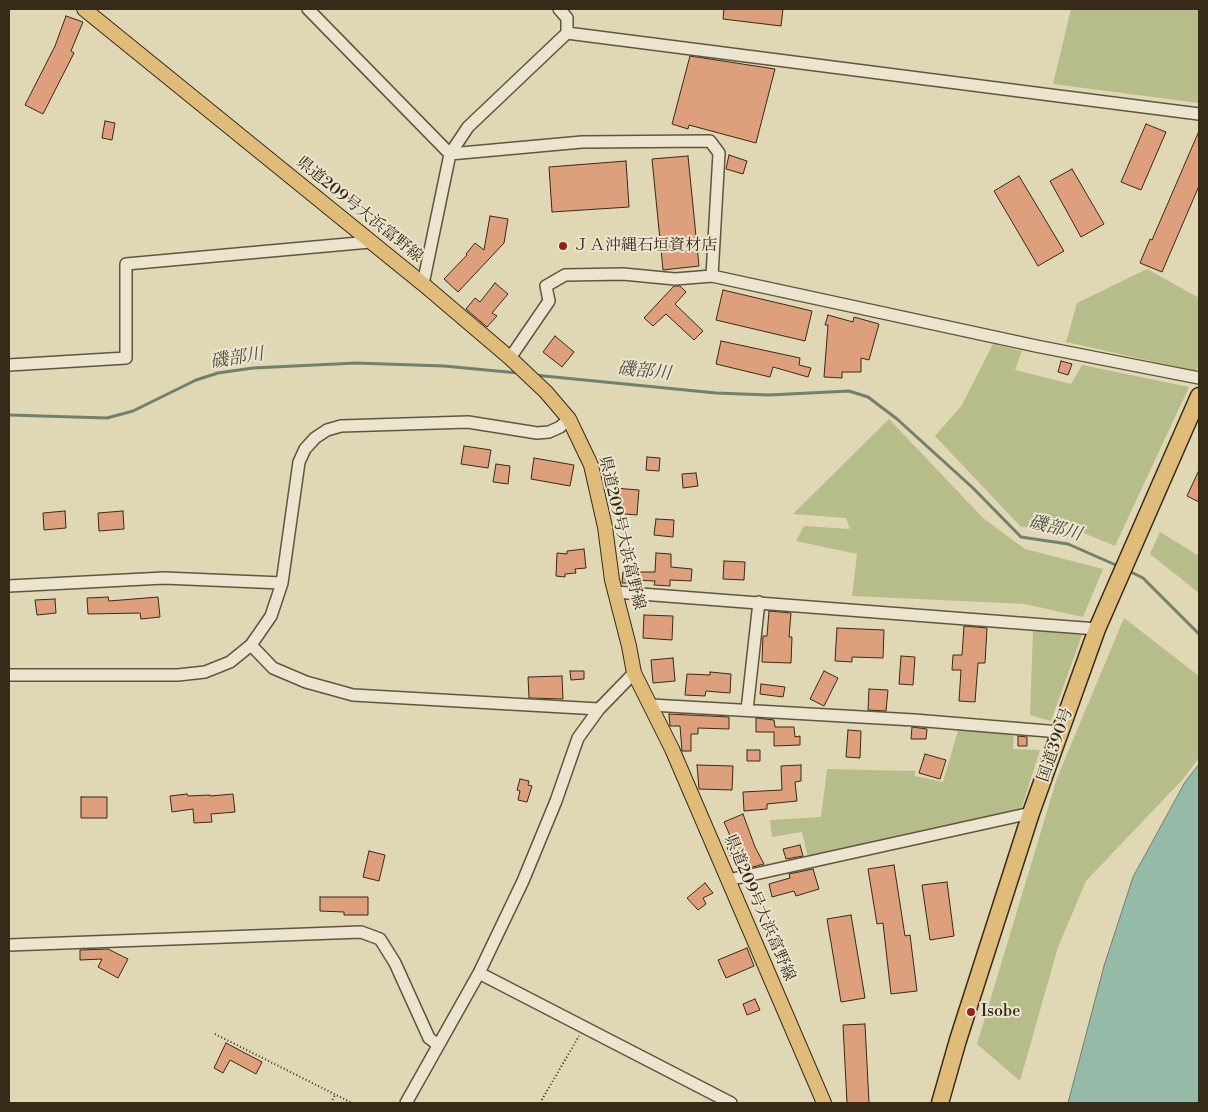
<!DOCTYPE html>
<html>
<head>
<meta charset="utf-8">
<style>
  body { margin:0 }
  #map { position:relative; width:1208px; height:1112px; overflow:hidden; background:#e0d7b5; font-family:"Libre Bodoni",serif }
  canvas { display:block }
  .frame { position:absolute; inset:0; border:10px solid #382a18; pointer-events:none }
</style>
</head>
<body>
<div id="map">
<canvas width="1208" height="1112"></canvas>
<div class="frame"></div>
</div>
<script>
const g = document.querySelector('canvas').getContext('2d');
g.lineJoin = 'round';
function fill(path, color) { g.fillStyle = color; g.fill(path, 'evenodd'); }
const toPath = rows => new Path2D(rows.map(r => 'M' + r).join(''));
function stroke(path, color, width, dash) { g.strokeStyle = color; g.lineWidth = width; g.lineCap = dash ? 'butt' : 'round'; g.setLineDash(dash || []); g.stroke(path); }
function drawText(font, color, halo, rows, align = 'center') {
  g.font = font + ' "Libre Bodoni","Noto Serif JP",serif'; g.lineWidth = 4; g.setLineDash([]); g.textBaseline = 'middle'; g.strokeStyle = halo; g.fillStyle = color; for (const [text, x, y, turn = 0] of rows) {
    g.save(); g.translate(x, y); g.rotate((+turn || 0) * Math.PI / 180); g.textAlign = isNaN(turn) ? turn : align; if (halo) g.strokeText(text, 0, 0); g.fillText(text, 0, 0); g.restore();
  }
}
fill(toPath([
  [1071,9,1199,9,1199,103,1053,84],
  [1147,269,1199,298,1199,364,1196,371,1066,342,1077,303],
  [993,344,1022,351,1015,370,1071,384,1082,365,1189,387,1115,546,1065,525,1021,527,935,436,962,405],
  [889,419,983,518,1025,549,1103,569,1083,617,1025,604,852,596,857,554,796,541,804,526,850,529,846,518,793,514],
  [1160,532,1199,556,1199,593,1150,554],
  [1124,618,1199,676,1199,758,1183,779,1086,881,1058,947,1020,1081,977,1044,1057,778],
  [1033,630,1082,635,1051,721,1030,715],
  [959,727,1014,731,1013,749,1040,750,1021,810,808,858,802,832,772,837,770,820,821,817,827,769,915,771,915,776,943,782]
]), '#b7bd8a');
const water = toPath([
  [1199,764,1199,1103,1068,1103,1104,966,1133,877,1185,782,1199,764]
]);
fill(water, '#95baa8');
stroke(water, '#70806e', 1);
stroke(toPath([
  [534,375,716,393,769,395,849,391,868,397,897,419,973,488,1021,537,1068,544,1118,566],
  [9,415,107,418,133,411,196,380,218,373,253,368,356,363,444,366,518,373],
  [1129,571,1143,578,1199,634]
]), '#70806e', 3);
const building = toPath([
  [724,9,783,9,781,26,723,19,724,9],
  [66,16,83,22,71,51,74,53,43,114,25,105,55,46,66,16],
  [690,56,775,69,756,143,689,125,688,129,672,124,690,56],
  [105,121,115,123,112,140,102,138,105,121],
  [1146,124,1166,132,1141,190,1121,182,1146,124],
  [1199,131,1199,186,1162,272,1140,263,1150,239,1152,240,1199,131],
  [729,155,747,161,743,174,726,169,729,155],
  [688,156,699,266,663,270,652,159,688,156],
  [626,161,629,207,552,212,549,167,626,161],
  [1072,169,1104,224,1081,237,1050,181,1072,169],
  [1019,176,1064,251,1038,266,994,191,1019,176],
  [490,216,508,219,504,243,458,292,444,279,467,255,466,254,475,243,484,250,490,216],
  [495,283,508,294,492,313,497,316,487,327,466,309,475,298,480,302,495,283],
  [674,286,680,286,686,292,675,304,703,331,694,340,666,314,653,326,644,318,674,286],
  [723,290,812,311,805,341,716,320,723,290],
  [828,315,853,322,854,317,879,324,869,360,861,358,861,372,842,372,842,378,824,377,828,325,825,325,828,315],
  [555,336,574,352,562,367,543,352,555,336],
  [721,341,800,358,799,365,811,368,808,377,773,367,770,377,716,364,721,341],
  [1061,361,1072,364,1068,375,1058,372,1061,361],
  [464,446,491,450,488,468,461,464,464,446],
  [647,457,660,458,659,471,646,470,647,457],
  [534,458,574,465,570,486,531,479,534,458],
  [496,464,510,466,508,484,493,482,496,464],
  [1199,470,1199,502,1187,496,1199,470],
  [696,473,698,486,683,488,682,474,696,473],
  [614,488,639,490,637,515,612,513,614,488],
  [65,511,66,528,44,530,43,513,65,511],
  [123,511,124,529,99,531,98,513,123,511],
  [656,519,674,520,673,537,654,535,656,519],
  [584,549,586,568,575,569,576,573,565,574,565,577,556,576,557,553,567,554,567,551,584,549],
  [656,553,671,554,671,567,692,569,691,581,670,580,670,586,654,585,655,581,631,580,631,583,622,583,623,572,655,572,656,553],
  [724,561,745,562,744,580,723,579,724,561],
  [108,597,109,601,158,597,160,617,141,619,140,613,88,614,87,598,108,597],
  [55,599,56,613,37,615,35,600,55,599],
  [769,611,791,613,789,637,792,637,791,663,762,662,763,636,767,636,769,611],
  [644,615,673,616,672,640,643,638,644,615],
  [964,626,987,628,985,663,978,663,975,702,959,701,961,670,952,670,953,655,962,655,964,626],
  [837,628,884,630,883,658,852,657,852,662,835,661,837,628],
  [901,656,915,657,913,685,899,684,901,656],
  [673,658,675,681,653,683,651,660,673,658],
  [570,671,584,671,584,679,571,680,570,671],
  [824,671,838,678,824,706,810,699,824,671],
  [710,672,731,674,730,693,706,691,705,696,685,695,687,674,710,675,710,672],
  [562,676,563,699,529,698,528,677,562,676],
  [761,684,785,687,783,697,760,694,761,684],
  [869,689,888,690,886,711,868,710,869,689],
  [669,714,729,717,729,729,698,728,698,734,691,734,691,751,682,751,680,726,670,726,669,714],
  [756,718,774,720,775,727,794,727,795,737,800,736,800,745,774,746,774,732,756,732,756,718],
  [912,727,927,729,926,739,911,739,912,727],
  [848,730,861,731,860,758,846,757,848,730],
  [1018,736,1027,737,1027,746,1018,746,1018,736],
  [747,750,760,750,760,761,747,761,747,750],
  [925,754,946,760,940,779,919,773,925,754],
  [697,765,733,766,732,790,699,789,697,765],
  [801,765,801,781,795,782,797,801,767,804,767,809,744,811,743,792,782,790,781,766,801,765],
  [520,779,529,781,528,785,532,786,527,802,518,800,520,791,517,790,520,779],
  [187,794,188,796,210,795,210,796,233,794,235,812,211,814,212,822,194,823,193,809,172,812,170,796,187,794],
  [81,797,107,797,107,818,81,818,81,797],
  [743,814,755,847,764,864,749,868,741,852,730,856,725,841,731,838,724,822,743,814],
  [800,845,803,856,786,859,783,849,800,845],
  [369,851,385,855,379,881,363,877,369,851],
  [894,865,905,936,910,935,917,991,891,994,883,923,877,924,868,869,894,865],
  [813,869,819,889,796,896,794,891,772,897,769,884,790,878,789,874,813,869],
  [947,882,954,936,930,940,922,885,947,882],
  [705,883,713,893,703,898,706,904,698,910,687,898,705,883],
  [320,897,368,897,368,915,344,915,344,912,320,911,320,897],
  [851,915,865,998,841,1002,827,919,851,915],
  [747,948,754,966,726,978,718,960,747,948],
  [108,949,128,959,118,978,98,967,102,959,80,960,80,950,108,949],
  [755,999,760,1010,747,1015,743,1004,755,999],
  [865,1024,869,1103,847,1103,843,1025,865,1024],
  [226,1043,262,1062,256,1074,230,1060,223,1073,214,1068,226,1043]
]);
fill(building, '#dd9f7c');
stroke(building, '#382a18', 1);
const minor = toPath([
  [308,9,450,154],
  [567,33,1199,114],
  [450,154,582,142,710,141,719,153,712,276],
  [423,284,450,154,468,127,567,33,567,18,559,9],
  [510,358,549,301,546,286,565,275,623,274,675,279,712,276,1036,346,1199,378],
  [9,365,126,358,126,264,370,242],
  [9,586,164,578,282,583],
  [615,592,1097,629],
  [251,645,273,668,306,682,353,695,599,709],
  [9,675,178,675,205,672,230,662,251,645,271,616,282,583,299,462,305,449,315,438,327,430,341,426,468,422,537,433,549,432,560,427,569,419],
  [651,705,914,720,1060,732],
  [747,710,759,602],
  [728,880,1031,813],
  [9,945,361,932,380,939,395,963,429,1038,438,1045],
  [479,973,731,1103],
  [406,1103,479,973,523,881,556,801,578,738,599,709,634,673]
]);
const major = toPath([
  [84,9,423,284,510,358,546,392,569,419,591,465,605,527,612,580,629,646,634,673,672,749,824,1103]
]);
const highway = toPath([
  [940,1103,958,1040,1031,813,1097,629,1199,396]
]);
stroke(minor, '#62553f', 14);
stroke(major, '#382a18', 16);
stroke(highway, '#382a18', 19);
stroke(toPath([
  [215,1034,352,1103],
  [331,1103,335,1095],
  [540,1103,579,1036]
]), '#382a18', 2, [1, 2.5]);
stroke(minor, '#ebe5cf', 11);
stroke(major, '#e0bc7a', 14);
stroke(highway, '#e0bc7a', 16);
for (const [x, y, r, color] of [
  [563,246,5,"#8f2418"],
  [971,1012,5,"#8f2418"]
]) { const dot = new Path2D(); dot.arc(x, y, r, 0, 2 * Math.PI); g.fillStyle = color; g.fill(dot); stroke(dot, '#ebe5cf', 2); }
drawText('16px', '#382a18', '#ebe5cf', [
  ["県道209号大浜富野線",359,210,39],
  ["県道209号大浜富野線",621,533,77],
  ["国道390号",1056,745,-71],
  ["県道209号大浜富野線",759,908,67]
]);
drawText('16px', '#382a18', '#ebe5cf', [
  ["ＪＡ沖縄石垣資材店",573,246],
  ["Isobe",981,1012]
], 'left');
drawText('italic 18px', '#4f4e3c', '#ebe5cf', [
  ["磯部川",237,359,-9],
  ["磯部川",644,372,6],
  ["磯部川",1055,529,15]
]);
</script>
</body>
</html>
